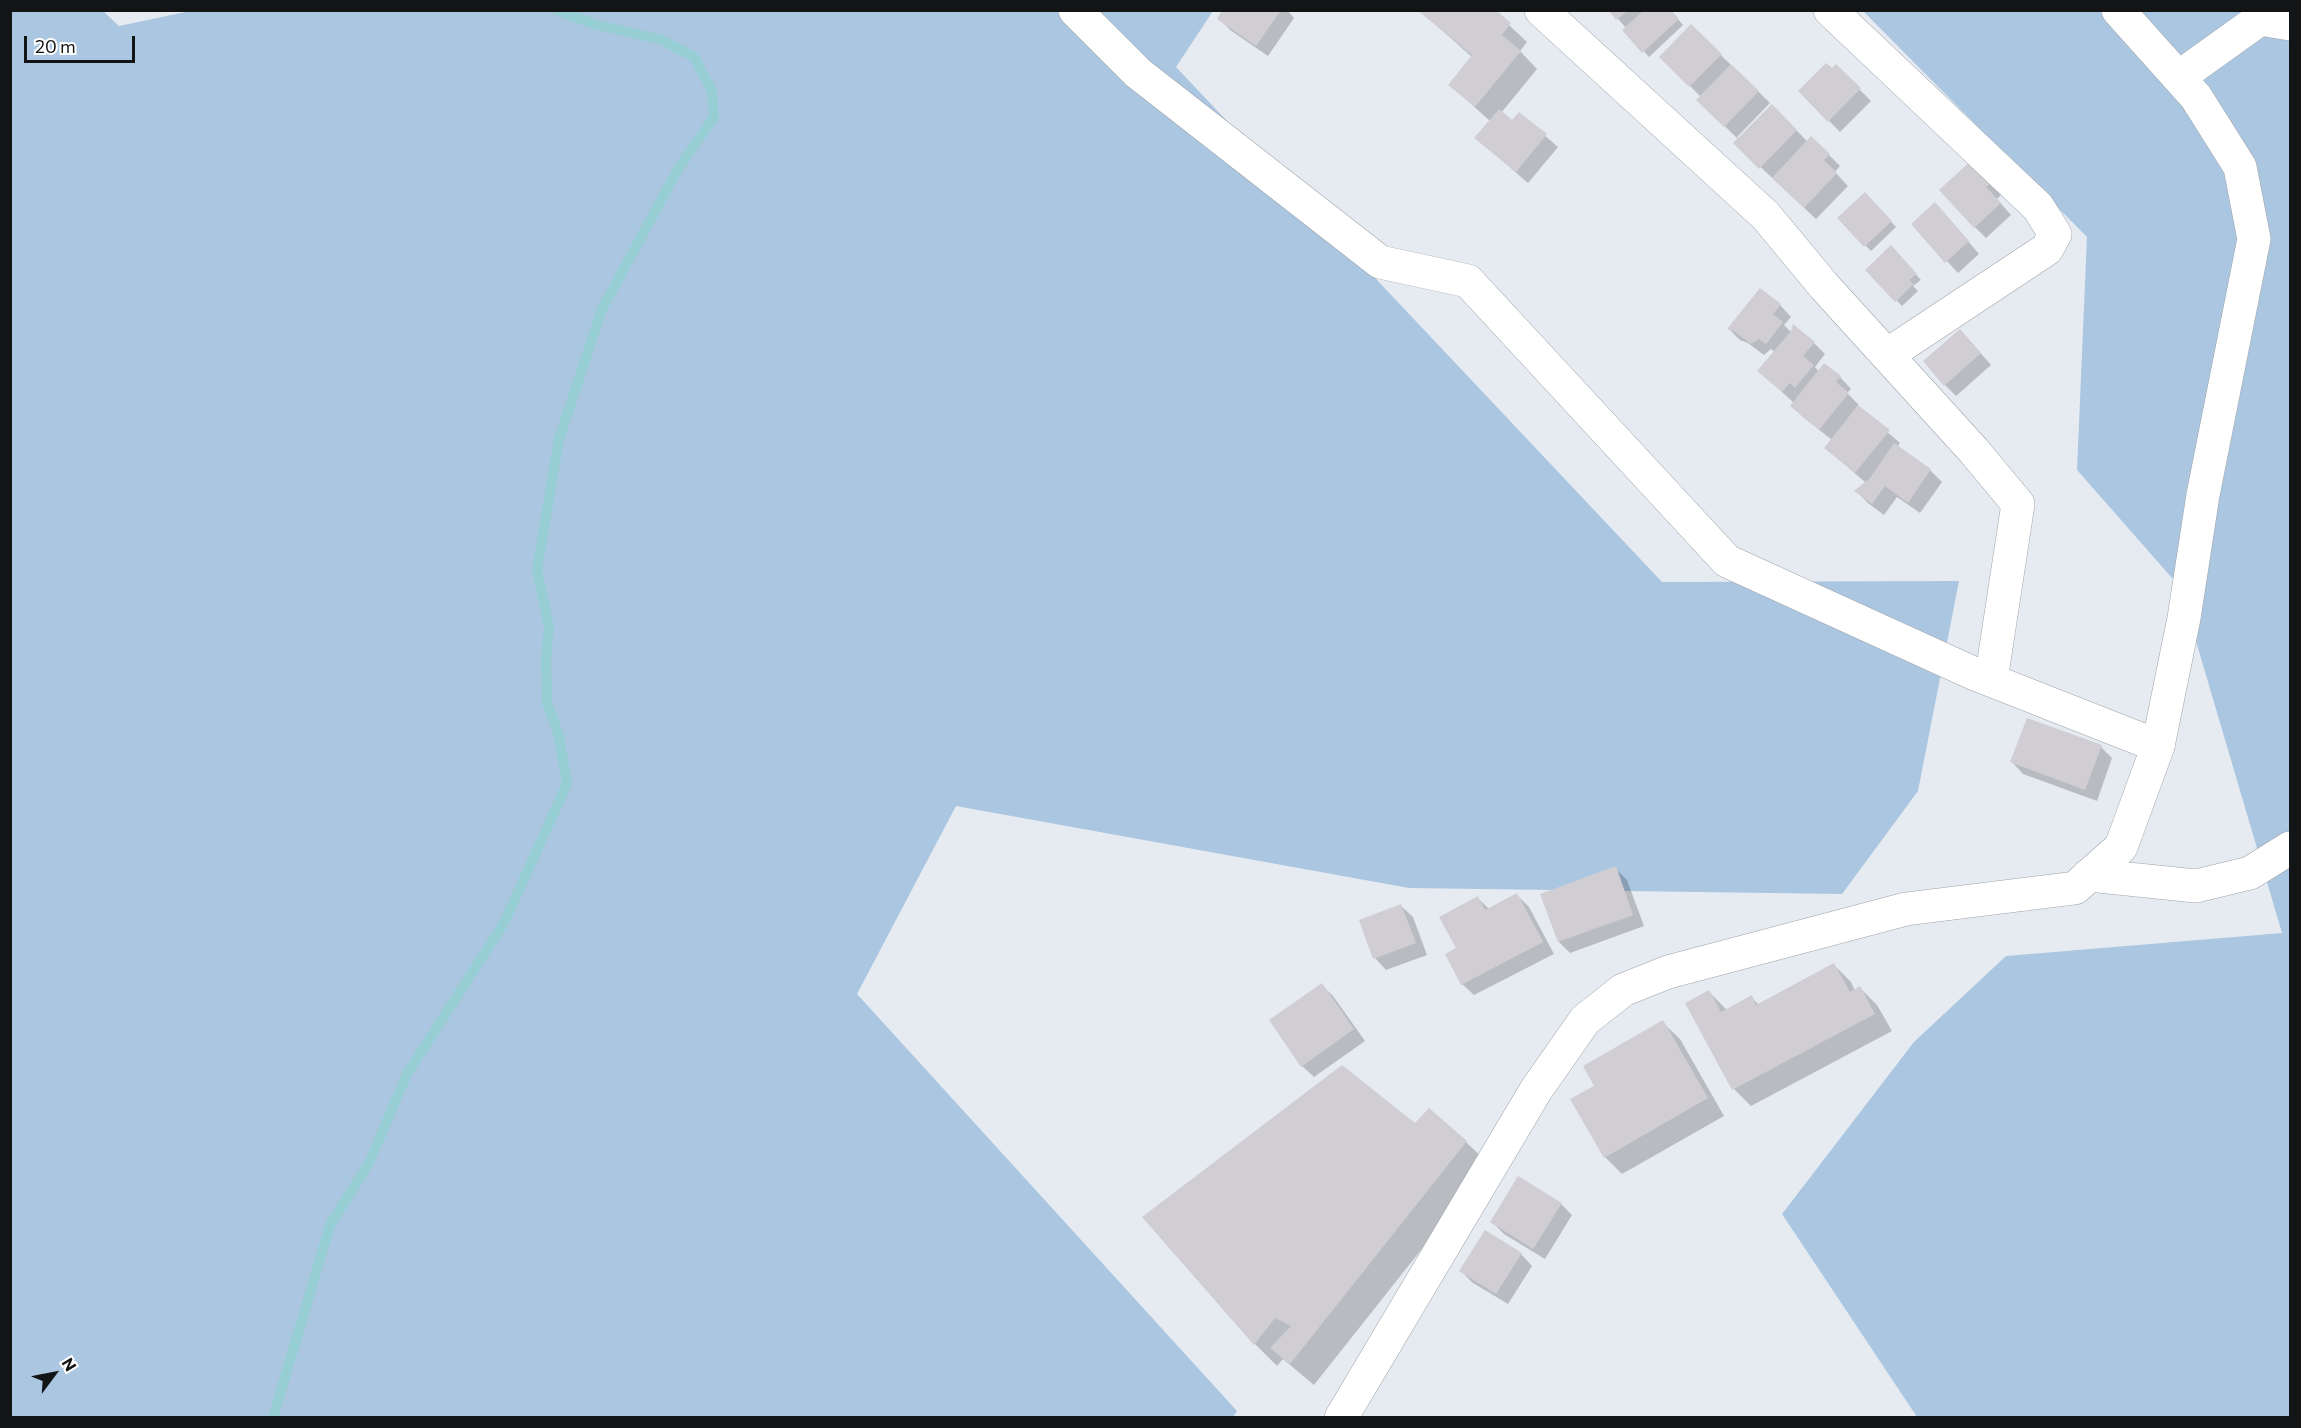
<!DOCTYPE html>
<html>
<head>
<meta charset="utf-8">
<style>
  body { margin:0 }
  #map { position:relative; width:2301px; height:1428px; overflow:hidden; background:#e6ebf1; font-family:Commissioner,sans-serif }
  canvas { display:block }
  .frame { position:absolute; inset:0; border:12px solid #121416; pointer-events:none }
  .north { position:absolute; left:24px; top:1344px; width:60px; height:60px; -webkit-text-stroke:4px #fff; paint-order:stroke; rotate:58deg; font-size:16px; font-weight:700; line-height:24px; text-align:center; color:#121416 }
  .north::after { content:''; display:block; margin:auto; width:21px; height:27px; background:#121416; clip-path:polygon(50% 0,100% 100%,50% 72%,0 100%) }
  .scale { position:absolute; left:24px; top:36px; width:111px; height:27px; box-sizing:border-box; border:3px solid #121416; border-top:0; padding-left:8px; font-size:18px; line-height:21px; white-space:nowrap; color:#121416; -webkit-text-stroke:4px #fff; paint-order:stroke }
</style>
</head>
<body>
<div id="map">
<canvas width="2301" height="1428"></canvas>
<div class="frame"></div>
<div class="north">N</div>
<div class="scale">20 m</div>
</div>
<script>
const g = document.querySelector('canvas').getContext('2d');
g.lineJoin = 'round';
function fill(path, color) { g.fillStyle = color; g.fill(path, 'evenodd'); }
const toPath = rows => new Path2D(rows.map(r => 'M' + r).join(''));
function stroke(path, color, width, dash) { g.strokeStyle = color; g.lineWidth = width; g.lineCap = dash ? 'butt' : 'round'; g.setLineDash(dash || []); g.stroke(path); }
fill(toPath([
  [195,10,1213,11,1176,67,1662,582,1959,581,1918,791,1842,894,1409,888,956,806,857,994,1237,1411,1233,1417,11,1417,10,11,103,11,119,26],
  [1863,11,2290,11,2290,1417,1917,1417,1782,1214,1914,1042,2006,956,2282,933,2180,587,2077,470,2087,237]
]), '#abc6e0');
fill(toPath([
  [1224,10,1287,10,1294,18,1268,56,1230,30,1219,18],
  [1493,10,1527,42,1520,51,1537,69,1501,113,1513,123,1520,114,1558,147,1528,183,1476,138,1490,121,1450,85,1472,57,1420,11],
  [1610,10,1670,10,1683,25,1649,57,1625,30,1627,29],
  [1691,26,1770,103,1737,137,1739,139,1772,106,1808,142,1829,155,1840,166,1835,172,1848,186,1816,219,1735,143,1739,140,1698,100,1701,97,1661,57],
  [1836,66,1871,101,1840,132,1800,91],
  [1972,162,2002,194,1997,199,2011,215,1986,238,1975,227],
  [1865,194,1896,227,1871,251,1839,219],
  [1946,216,1979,254,1958,273,1913,224],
  [1891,248,1921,280,1913,286,1918,291,1902,306,1867,270],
  [1780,305,1791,317,1784,325,1791,332,1814,343,1825,354,1815,367,1819,372,1840,377,1851,389,1847,393,1859,405,1858,407,1900,443,1897,447,1930,470,1942,482,1920,513,1897,497,1884,515,1868,503,1856,491,1866,483,1826,448,1832,440,1803,417,1792,406,1794,403,1759,371,1775,352,1771,349,1764,355,1748,343,1740,340,1729,329],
  [1971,342,1991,365,1956,396,1945,385],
  [2101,747,2112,758,2097,801,2023,774,2012,762],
  [1615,868,1627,880,1644,926,1570,953,1559,942],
  [1517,895,1529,907,1554,954,1474,995,1462,984,1458,949,1478,898,1490,910],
  [1401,906,1413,917,1427,955,1386,970,1375,958],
  [1834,965,1851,982,1855,991,1860,988,1877,1005,1892,1031,1751,1106,1734,1089,1687,1003,1709,992,1727,1010,1751,997,1759,1005],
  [1322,985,1333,996,1365,1041,1314,1077,1302,1066],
  [1662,1022,1680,1039,1724,1116,1622,1174,1605,1157,1596,1086],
  [1415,1125,1466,1142,1489,1164,1314,1385,1283,1359,1277,1366,1255,1344,1144,1217],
  [1561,1204,1572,1215,1545,1259,1504,1234,1492,1222],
  [1521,1254,1532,1266,1508,1304,1473,1283,1461,1271]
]), '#0003');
stroke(toPath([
  [273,1418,330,1225,369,1163,407,1074,504,923,567,784,559,736,547,703,546,659,549,627,537,570,559,439,602,309,678,169,714,117,712,91,694,57,662,40,594,24,557,10]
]), '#96ced4', 10);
fill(toPath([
  [1222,10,1281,10,1256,46,1217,19],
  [1417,10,1496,10,1511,23,1502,35,1521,51,1475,107,1448,85,1472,55],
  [1608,10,1629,10,1616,20],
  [1644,10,1671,10,1679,19,1642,53,1622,30],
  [1691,24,1722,54,1689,87,1659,57],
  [1826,63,1832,68,1836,64,1861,88,1828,122,1798,91],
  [1731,64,1759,91,1724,127,1696,100],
  [1772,104,1797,130,1759,169,1733,143],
  [1499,109,1512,120,1519,112,1547,134,1516,172,1474,138],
  [1811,136,1830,154,1824,160,1837,173,1804,208,1772,178],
  [1972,160,1992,182,1986,187,2001,203,1974,228,1939,190],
  [1865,192,1892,221,1864,247,1837,218],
  [1935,202,1969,241,1945,263,1911,224],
  [1891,245,1917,274,1909,280,1914,284,1895,302,1865,270],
  [1760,288,1781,304,1773,314,1783,322,1766,344,1759,339,1751,344,1735,332,1727,329],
  [1793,324,1815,342,1803,356,1814,365,1795,388,1790,383,1782,392,1757,371,1791,331],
  [1960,329,1981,353,1944,386,1923,361],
  [1824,363,1841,376,1836,382,1849,393,1819,430,1790,406],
  [1858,405,1890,430,1855,473,1824,448],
  [1894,443,1931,469,1908,503,1885,486,1872,504,1854,491,1870,478],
  [2027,718,2102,745,2085,790,2010,762],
  [1616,866,1633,915,1558,942,1540,894],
  [1517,893,1543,942,1461,985,1445,954,1456,948,1439,917,1478,896,1485,910],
  [1401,904,1416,943,1373,959,1359,920],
  [1834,963,1850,992,1860,986,1875,1014,1732,1090,1685,1003,1709,990,1721,1012,1752,995,1756,1005],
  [1322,983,1354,1029,1301,1067,1269,1020],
  [1663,1020,1708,1098,1604,1158,1570,1099,1594,1086,1583,1066],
  [1342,1065,1415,1123,1429,1108,1467,1141,1290,1364,1270,1348,1291,1326,1275,1318,1254,1345,1142,1217],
  [1518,1176,1562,1203,1533,1249,1490,1222],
  [1485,1230,1522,1253,1496,1294,1459,1271]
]), '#d0cdd3');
const minor = toPath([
  [1075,10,1138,73,1380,262,1468,281,1727,561,1975,674,2158,746],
  [1541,10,1766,216,1824,286,1974,451,2018,504,1991,680],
  [1830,10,2038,207,2055,234,2047,249,1887,355],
  [2179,77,2260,19,2290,24],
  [2089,875,2196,886,2250,873,2290,848]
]);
const tertiary = toPath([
  [1341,1418,1536,1090,1585,1020,1623,990,1668,972,1906,909,2075,888,2121,847,2158,746,2184,618,2203,495,2254,239,2240,167,2196,97,2118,10]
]);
stroke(minor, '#9ea3a9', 34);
stroke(tertiary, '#9ea3a9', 34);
stroke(minor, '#fff', 33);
stroke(tertiary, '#fff', 33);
</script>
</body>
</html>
